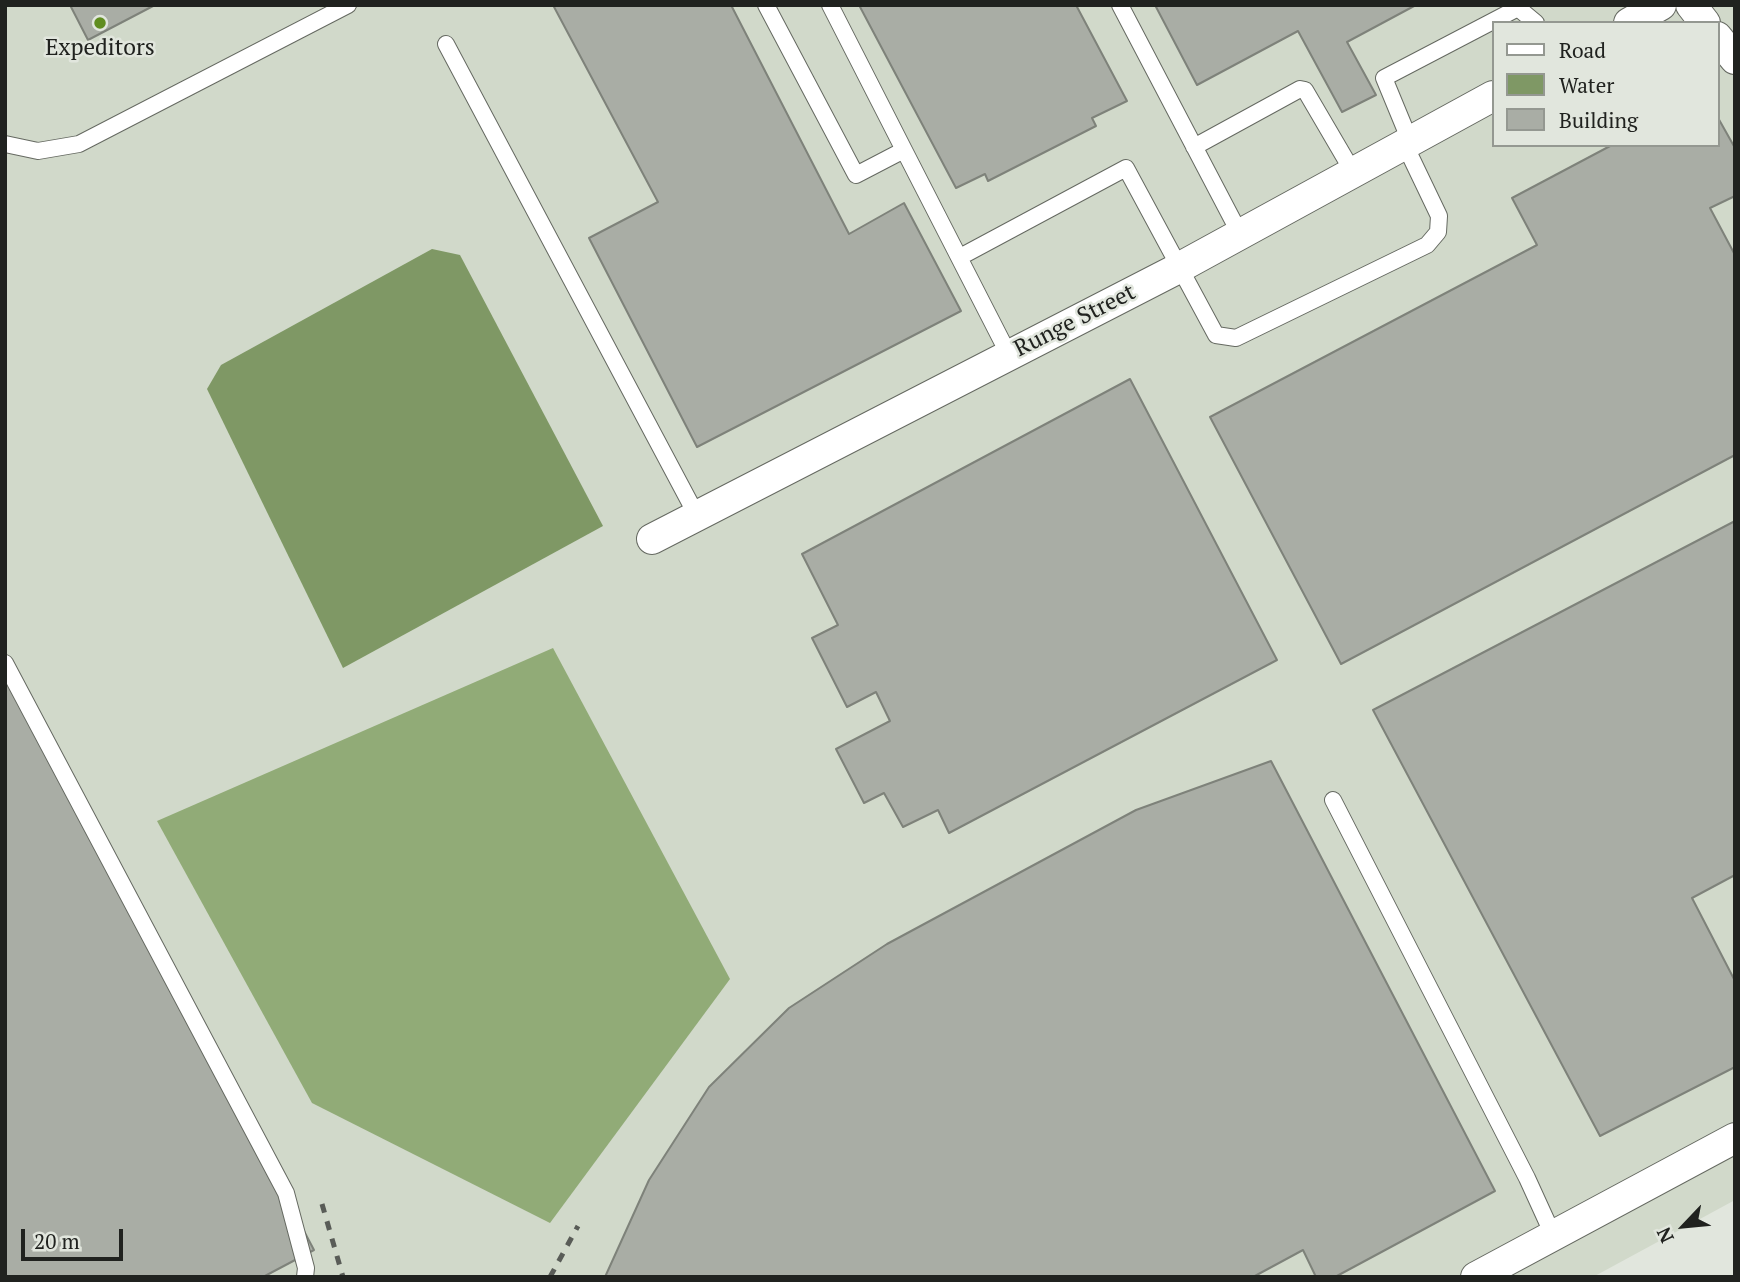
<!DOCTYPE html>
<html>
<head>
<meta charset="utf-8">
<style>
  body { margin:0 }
  #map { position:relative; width:1740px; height:1282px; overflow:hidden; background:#e1e6dd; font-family:"PT Serif",serif }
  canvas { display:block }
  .frame { position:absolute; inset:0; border:7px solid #20221f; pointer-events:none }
  .legend { position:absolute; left:1492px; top:21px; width:228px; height:126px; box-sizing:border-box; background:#e1e6dd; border:2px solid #949891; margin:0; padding:9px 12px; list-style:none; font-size:21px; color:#20221f }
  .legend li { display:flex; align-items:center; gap:14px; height:35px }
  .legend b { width:35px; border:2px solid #949891 }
  .north { position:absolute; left:1649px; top:1191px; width:70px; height:70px; -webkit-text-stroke:5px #e1e6dd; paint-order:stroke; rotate:244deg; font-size:19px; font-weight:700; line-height:28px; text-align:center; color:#20221f }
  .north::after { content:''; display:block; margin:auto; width:24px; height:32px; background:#20221f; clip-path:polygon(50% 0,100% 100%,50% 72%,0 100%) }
  .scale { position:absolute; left:21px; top:1229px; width:102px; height:32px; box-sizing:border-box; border:4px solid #20221f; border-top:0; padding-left:9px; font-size:21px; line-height:24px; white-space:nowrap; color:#20221f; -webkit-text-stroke:5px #e1e6dd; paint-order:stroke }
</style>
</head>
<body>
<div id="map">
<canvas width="1740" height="1282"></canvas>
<div class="frame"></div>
<ul class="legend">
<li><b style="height:9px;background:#fff"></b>Road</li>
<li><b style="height:19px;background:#7f9865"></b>Water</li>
<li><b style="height:19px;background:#a9ada5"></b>Building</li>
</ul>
<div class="north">N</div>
<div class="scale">20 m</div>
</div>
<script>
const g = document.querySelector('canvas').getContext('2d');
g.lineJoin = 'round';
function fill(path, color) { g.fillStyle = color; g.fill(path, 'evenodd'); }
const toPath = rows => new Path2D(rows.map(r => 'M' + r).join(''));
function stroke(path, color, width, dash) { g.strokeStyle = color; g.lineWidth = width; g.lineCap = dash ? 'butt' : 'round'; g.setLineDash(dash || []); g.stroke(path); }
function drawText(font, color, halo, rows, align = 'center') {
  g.font = font + ' "PT Serif",serif'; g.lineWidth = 5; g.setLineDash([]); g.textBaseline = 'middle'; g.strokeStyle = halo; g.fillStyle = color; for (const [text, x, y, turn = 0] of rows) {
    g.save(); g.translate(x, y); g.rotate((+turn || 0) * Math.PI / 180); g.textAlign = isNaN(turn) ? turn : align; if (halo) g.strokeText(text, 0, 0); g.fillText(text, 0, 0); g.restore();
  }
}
fill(toPath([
  [5,5,1735,5,1735,1200,1593,1277,5,1277],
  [1493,23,1717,23,1717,145,1493,145]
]), '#d1d9ca');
fill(toPath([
  [553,648,730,979,550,1223,312,1103,157,821]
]), '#91ab77');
fill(toPath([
  [432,249,460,255,603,526,343,668,207,389,221,365]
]), '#7f9865');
const building = toPath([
  [70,5,155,5,88,40,70,5],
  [553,5,731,5,849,234,904,203,961,311,697,447,589,238,658,202,553,5],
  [859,5,1076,5,1127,101,1092,118,1096,126,988,181,985,174,956,188,859,5],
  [1155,5,1416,5,1347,42,1376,95,1342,112,1298,31,1197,85,1155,5],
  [1717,116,1735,148,1735,196,1710,208,1735,255,1735,455,1341,664,1210,417,1537,245,1512,198,1612,145,1717,145,1717,116],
  [1130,379,1277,660,949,833,938,810,903,827,884,793,864,803,836,749,890,721,876,692,847,707,812,638,838,625,802,554,1130,379],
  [1735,521,1735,875,1692,898,1735,981,1735,1067,1600,1136,1373,710,1735,521],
  [5,665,314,1250,263,1277,5,1277,5,665],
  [1271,761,1495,1191,1335,1277,1316,1277,1303,1250,1253,1277,605,1277,649,1180,709,1087,789,1008,887,944,1136,810,1271,761]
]);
fill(building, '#a9ada5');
stroke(building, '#7e827a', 2);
const service = toPath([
  [766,5,856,175,904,150,830,5],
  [1120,5,1240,234],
  [446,44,697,516],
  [1410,141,1384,78,1518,8,1536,23],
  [5,144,38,151,79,144,348,5],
  [1194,147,1300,89,1305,90,1353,172],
  [904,150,1009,355],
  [960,257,1126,168,1216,335,1236,338,1427,245,1438,232,1439,216,1405,145],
  [5,663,286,1193,306,1268,305,1277],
  [1333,800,1527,1178,1553,1235]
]);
const minor = toPath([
  [1691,5,1705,23],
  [1629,23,1661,5],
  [1717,37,1735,59],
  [652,539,1173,271,1493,96],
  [1476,1277,1735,1138]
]);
stroke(service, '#656961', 18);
stroke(minor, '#656961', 32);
stroke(service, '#fff', 16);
stroke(minor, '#fff', 30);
stroke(toPath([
  [322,1204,343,1277],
  [550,1277,578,1226]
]), '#595c57', 5, [9, 9]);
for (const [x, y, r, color] of [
  [100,23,7,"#608d20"]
]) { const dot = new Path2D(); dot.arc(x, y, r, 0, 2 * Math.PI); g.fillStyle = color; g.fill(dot); stroke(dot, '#e1e6dd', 2.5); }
drawText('23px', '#20221f', '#e1e6dd', [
  ["Expeditors",100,48]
]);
drawText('23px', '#20221f', '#e1e6dd', [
  ["Runge Street",1075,321,-27]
]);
</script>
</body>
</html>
